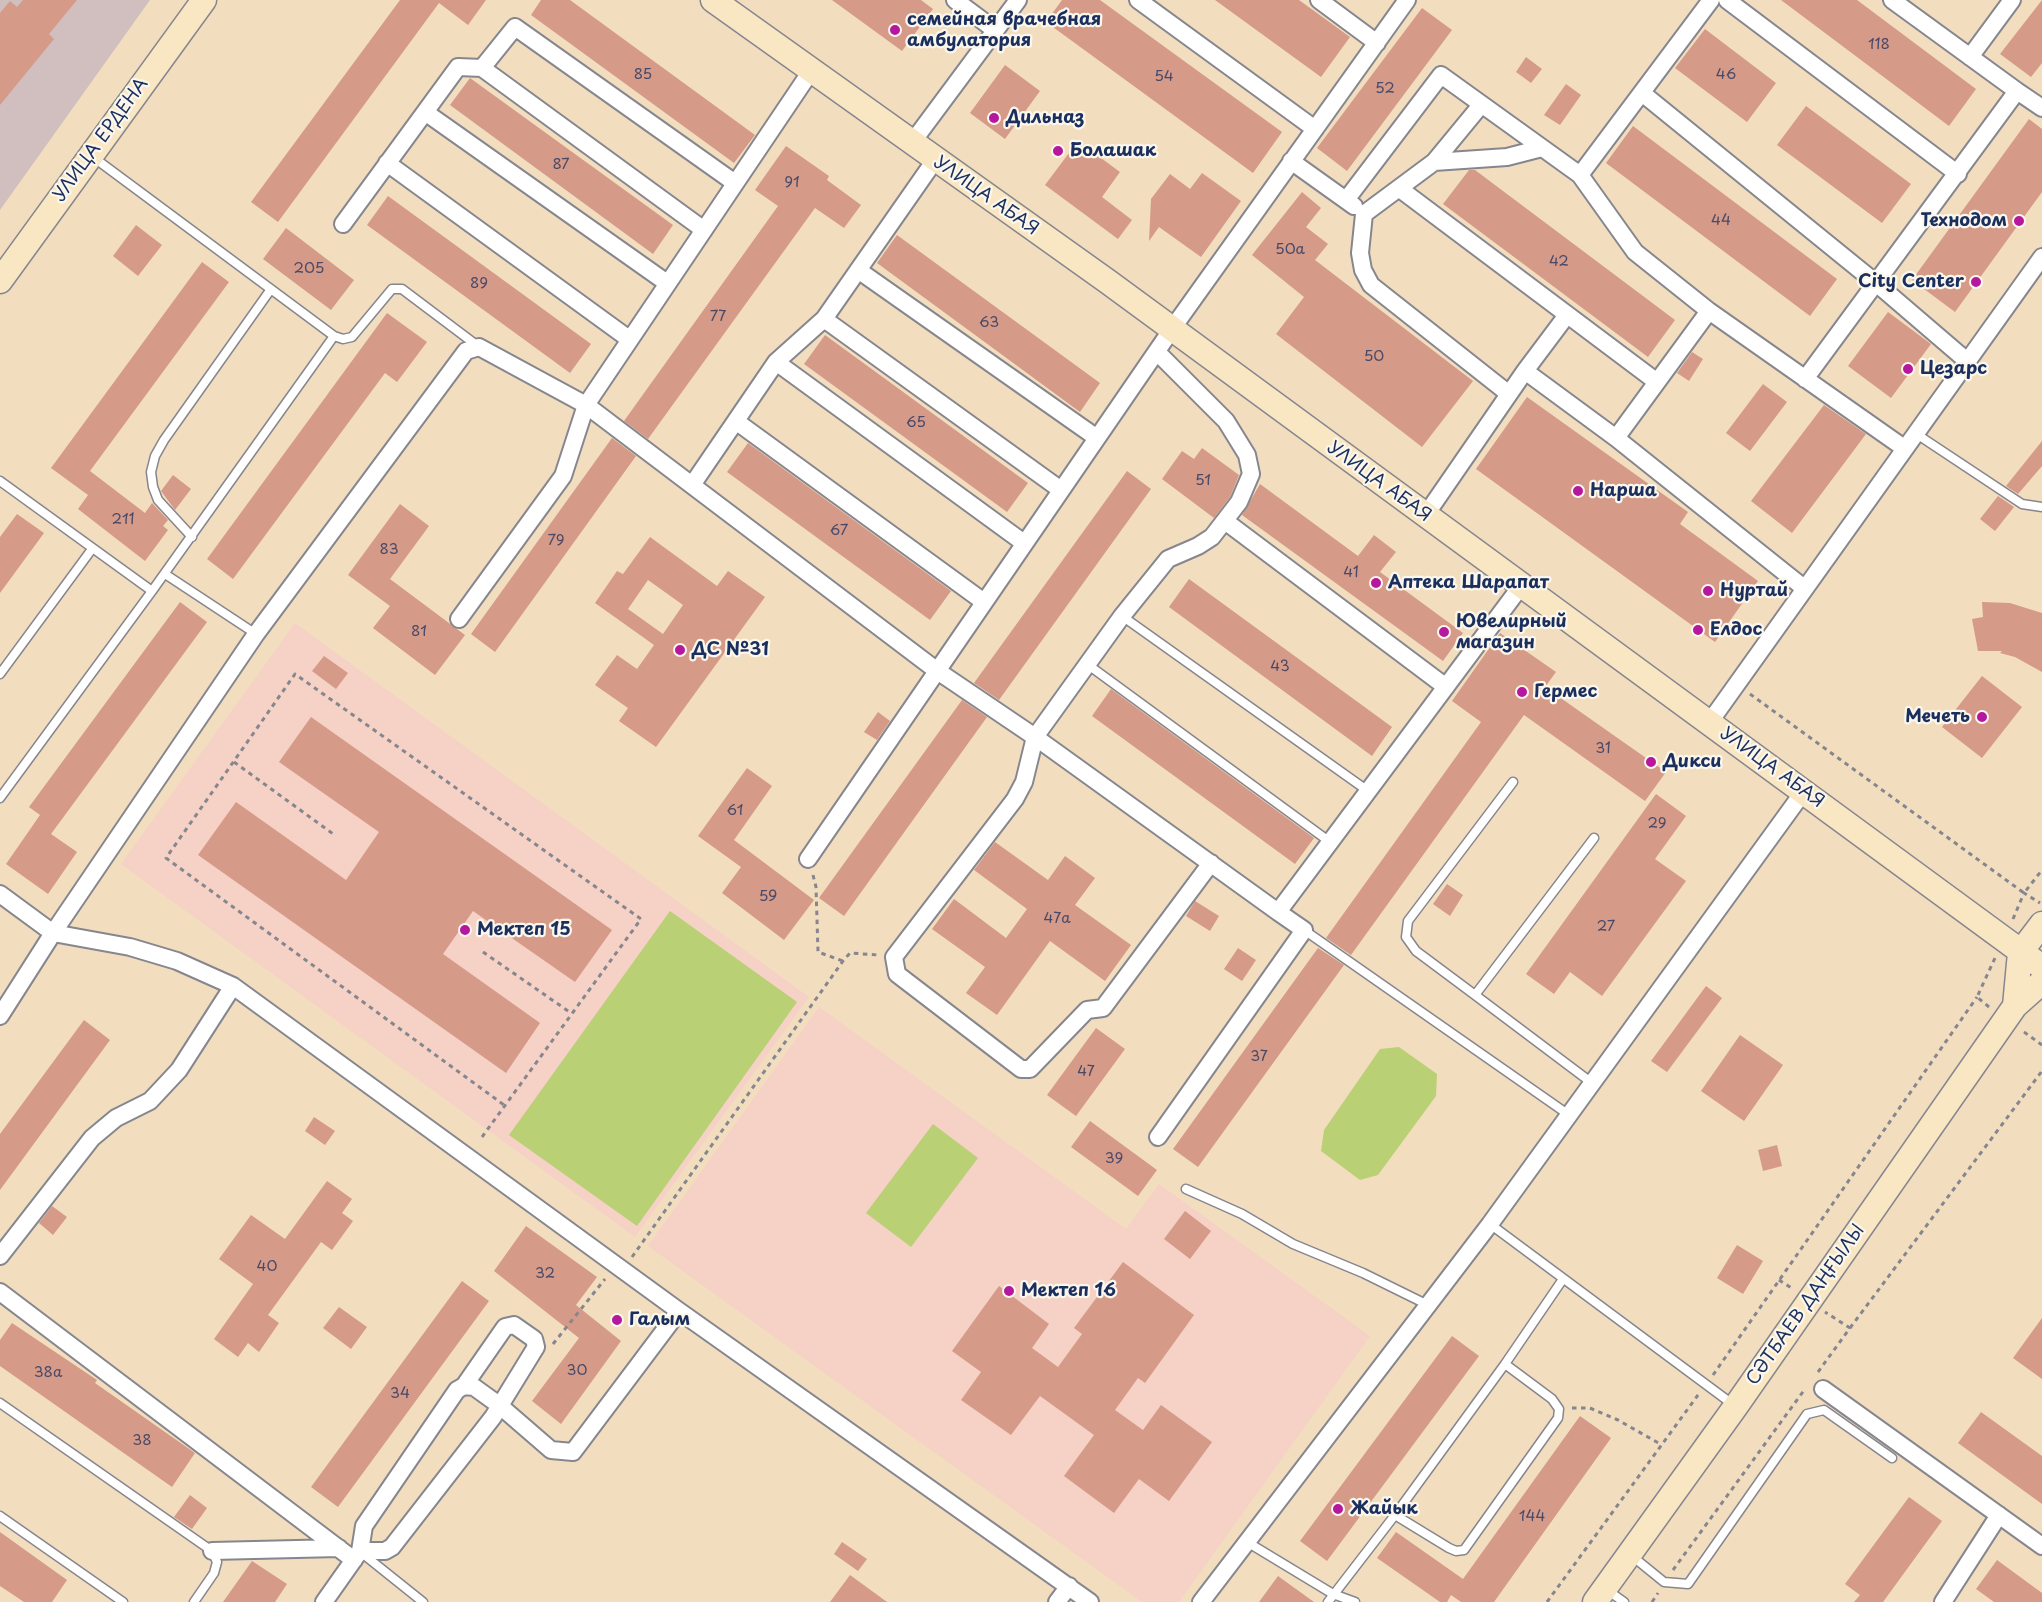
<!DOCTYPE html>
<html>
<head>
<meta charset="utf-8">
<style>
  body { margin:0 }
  canvas { display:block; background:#f2ddbf }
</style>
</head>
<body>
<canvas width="2042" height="1602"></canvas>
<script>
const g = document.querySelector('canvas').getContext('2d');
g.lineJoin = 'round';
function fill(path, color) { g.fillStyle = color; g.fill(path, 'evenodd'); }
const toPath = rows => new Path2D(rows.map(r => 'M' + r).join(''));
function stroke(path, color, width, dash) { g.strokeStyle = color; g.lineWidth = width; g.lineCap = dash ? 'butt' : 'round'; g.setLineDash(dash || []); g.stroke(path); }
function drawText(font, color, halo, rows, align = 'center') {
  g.font = font + ' "Playpen Sans",sans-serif'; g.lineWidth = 4.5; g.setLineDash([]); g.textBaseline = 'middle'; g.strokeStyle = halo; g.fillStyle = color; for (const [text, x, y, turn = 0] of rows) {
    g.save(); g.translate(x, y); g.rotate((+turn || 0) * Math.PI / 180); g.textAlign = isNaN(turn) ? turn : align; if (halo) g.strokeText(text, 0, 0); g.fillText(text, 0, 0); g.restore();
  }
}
fill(toPath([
  [295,623,809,997,635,1237,121,864],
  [819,1007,1126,1229,1159,1184,1370,1336,1179,1602,1142,1602,648,1246]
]), '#f6d1c5');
fill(toPath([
  [0,0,150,0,0,210]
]), '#d1bfbf');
fill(toPath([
  [670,911,797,1002,637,1226,509,1135],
  [1399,1047,1437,1074,1436,1096,1378,1175,1360,1180,1321,1151,1324,1130,1380,1049],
  [933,1124,978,1158,911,1247,866,1213]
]), '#b9d075');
fill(toPath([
  [23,0,77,0,49,34,54,39,0,105,0,13,10,1,17,7],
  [400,0,486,0,468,25,439,3,278,222,251,202],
  [541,0,570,0,755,135,734,163,531,15],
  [832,0,921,0,933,9,902,51],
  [1062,0,1100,0,1282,132,1253,173,1046,22],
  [1215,0,1299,0,1350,37,1321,77],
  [1781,0,1857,0,1976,89,1949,126],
  [2042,0,2042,63,2031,77,2000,54],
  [1422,8,1452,30,1347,171,1317,148],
  [1705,29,1776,83,1747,122,1675,68],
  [1526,57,1542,69,1531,83,1516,72],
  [1005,65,1040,91,1005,139,970,113],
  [470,78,673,225,653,254,450,105],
  [1566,84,1581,95,1560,125,1544,115],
  [1806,106,1911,184,1882,223,1777,145],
  [2029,119,2042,129,2042,192,1955,312,1912,280],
  [1633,126,1837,279,1810,316,1606,163],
  [1078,141,1120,172,1102,197,1132,220,1118,239,1045,185],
  [786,146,829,176,827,180,861,205,844,228,815,208,648,439,624,421,778,206,755,190],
  [1469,170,1475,170,1675,320,1648,357,1443,204],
  [1202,173,1241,201,1201,257,1159,227,1149,241,1151,199,1170,174,1190,189],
  [1302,192,1321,208,1306,227,1328,244,1315,260,1473,381,1422,447,1276,334,1304,297,1252,255],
  [388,196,591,344,570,373,367,225],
  [136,225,162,245,138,276,113,256],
  [286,228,354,280,331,310,263,259],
  [897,235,1100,383,1080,412,877,263],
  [202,262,229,282,90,471,145,513,152,503,168,520,163,526,168,530,145,561,78,509,88,495,51,468],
  [1888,312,1931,344,1891,398,1848,366],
  [387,313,427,342,397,382,385,373,233,579,207,559],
  [825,335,1028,483,1007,512,804,364],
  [1692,352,1703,359,1689,381,1677,373],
  [1763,384,1787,402,1750,451,1726,433],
  [1527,397,1688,512,1680,524,1758,581,1715,642,1476,469],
  [1824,405,1866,434,1792,533,1751,501],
  [612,438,636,456,495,652,471,634],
  [2042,441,2042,466,2018,494,2006,486],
  [748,443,951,591,930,620,727,472],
  [1202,448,1239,475,1230,497,1214,518,1162,479,1182,451,1194,459],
  [1127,471,1151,489,999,700,974,683],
  [173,475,191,489,175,510,161,491],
  [1260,484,1358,556,1374,535,1396,552,1380,572,1463,633,1443,661,1242,515],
  [1998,496,2014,507,1995,531,1980,519],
  [400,504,429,526,390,579,465,635,435,675,373,628,390,606,348,575],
  [17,514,44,533,0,593,0,537],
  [650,537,717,586,728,571,765,597,656,747,619,721,628,708,595,685,617,655,637,669,654,645,595,603,617,571,623,574],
  [648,580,683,605,663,634,628,609],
  [1189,579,1392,727,1372,756,1169,607],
  [180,602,207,622,51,834,77,852,48,894,6,864,40,815,29,807],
  [1982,602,2010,603,2042,613,2042,672,2015,657,2000,653,2002,651,1978,651,1972,619,1983,617],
  [1500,633,1556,672,1545,687,1666,772,1645,801,1524,715,1351,955,1326,938,1481,722,1452,701],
  [324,656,348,673,336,689,312,671],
  [1982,676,2022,707,1982,758,1942,727],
  [1111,689,1314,838,1295,864,1092,716],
  [962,700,987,717,844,916,819,898],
  [878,712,890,721,877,740,864,732],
  [311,717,612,930,575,982,473,911,443,954,540,1023,506,1073,198,855,236,802,346,880,379,832,279,762],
  [747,768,772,786,734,840,814,900,784,940,722,893,741,867,698,836],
  [1656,794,1686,816,1655,859,1686,881,1602,996,1570,972,1554,994,1526,974],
  [995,842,1048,880,1065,856,1095,878,1075,905,1131,945,1105,981,1050,941,997,1015,966,993,985,967,932,929,954,899,1006,938,1027,909,974,870],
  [1447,884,1463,895,1450,916,1433,904],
  [1195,901,1219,916,1210,931,1186,916],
  [1238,948,1256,960,1242,981,1224,969],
  [1318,948,1344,965,1198,1167,1173,1149],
  [1706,986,1722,998,1667,1072,1651,1061],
  [84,1020,110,1040,0,1190,0,1134],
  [1096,1028,1125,1049,1076,1116,1047,1095],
  [1740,1035,1783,1065,1744,1121,1701,1091],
  [314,1117,335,1131,325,1145,305,1131],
  [1090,1121,1157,1170,1138,1196,1071,1147],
  [1777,1145,1782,1166,1763,1171,1758,1150],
  [327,1181,352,1199,342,1213,353,1221,332,1250,321,1242,268,1315,279,1323,259,1352,248,1343,238,1357,214,1339,253,1284,219,1259,251,1215,285,1239],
  [52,1206,67,1217,53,1235,39,1223],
  [1185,1211,1211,1231,1190,1259,1164,1239],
  [526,1226,597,1277,576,1305,621,1341,561,1424,532,1401,579,1338,494,1271],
  [1737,1245,1763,1261,1743,1294,1717,1278],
  [1123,1262,1194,1315,1145,1383,1138,1378,1115,1410,1143,1430,1161,1405,1212,1442,1169,1501,1139,1479,1114,1513,1064,1476,1094,1435,1040,1396,1011,1435,961,1400,981,1372,952,1351,999,1286,1049,1324,1032,1348,1058,1367,1082,1334,1074,1328],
  [462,1281,489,1301,338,1507,311,1487],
  [339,1307,367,1327,351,1349,323,1328],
  [2042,1318,2042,1379,2013,1358],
  [12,1323,97,1380,95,1383,195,1453,172,1487,0,1366,0,1340],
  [1452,1336,1479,1356,1327,1561,1300,1541],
  [1981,1412,2042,1456,2042,1504,1958,1443],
  [1580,1416,1611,1438,1494,1602,1461,1602,1451,1595,1447,1602,1440,1602,1377,1558,1396,1532,1463,1579],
  [190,1495,207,1508,192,1529,174,1517],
  [1909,1497,1942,1521,1883,1602,1854,1602,1860,1595,1845,1584],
  [0,1532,67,1580,52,1602,24,1602,0,1586],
  [842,1542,867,1559,858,1571,834,1554],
  [1997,1560,2042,1593,2042,1602,1994,1602,1976,1589],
  [252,1561,287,1584,275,1602,223,1602],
  [850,1575,887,1602,830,1602],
  [1278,1576,1314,1602,1259,1602]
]), '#d59a88');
const lane = toPath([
  [93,157,334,336,343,339,352,337,392,289,402,289,479,347],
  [1915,433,2022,504,2042,507],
  [0,481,152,591,0,798],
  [192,537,158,500,153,487,151,472,155,456,164,440,271,289],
  [165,574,256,634],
  [152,591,334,336],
  [1122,616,1368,791],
  [1087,664,1330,842],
  [0,674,92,549],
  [1304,930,1569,1115],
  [1475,995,1416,951,1406,937,1408,921,1513,782],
  [1592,1083,1475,995,1594,838],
  [1186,1189,1242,1214,1293,1244,1363,1273,1428,1305],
  [1490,1224,1735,1406],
  [0,1403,212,1551,217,1562,214,1573,194,1602],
  [1395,1515,1449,1548,1456,1551,1464,1550,1558,1418,1559,1409,1552,1399,1505,1364],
  [0,1516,123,1602],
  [1247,1542,1333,1594,1355,1602],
  [363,1554,423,1602],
  [1632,1556,1664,1582,1688,1584,1807,1414,1824,1410,1892,1458],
  [1607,1590,1624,1602],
  [1328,1602,1395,1515,1505,1364,1563,1279]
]);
const street = toPath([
  [955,0,995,30],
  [1138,0,1315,129],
  [1319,0,1377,43],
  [1727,0,1958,174],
  [1892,0,2017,91],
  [1970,57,2012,0],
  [482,68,704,230],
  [1642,93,1876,283,1967,361],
  [1481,105,1434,162,1364,214,1360,253,1363,270,1371,285,1509,394],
  [425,112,667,283],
  [911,144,1018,0],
  [1291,161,1354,206],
  [1434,162,1507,157,1542,148],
  [387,163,629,339],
  [1580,175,1711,0],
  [1400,189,1657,382],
  [1346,200,1441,75,1580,175,1635,252,1709,311],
  [343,224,458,67,482,68,515,27,735,183],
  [858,270,1097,438],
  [824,319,1061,490],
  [1157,352,1226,421,1247,455,1251,474,1239,502,1212,537,1198,546,1168,559,1122,616,1035,737,1278,912,1521,586],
  [776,362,1024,543],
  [1525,371,1567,315],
  [1805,379,2017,91,2042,108],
  [737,422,984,602],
  [1616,438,1804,588],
  [692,485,776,362,824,319,935,160],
  [1425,516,1525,371,1616,438,1709,311,1904,448],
  [1225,521,1446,687],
  [459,619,563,476,586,405,936,670,1035,737,1024,782,1015,799,894,957,897,974,1021,1069,1030,1069,1087,1010,1103,1008,1211,863],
  [1709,723,2042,257],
  [808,859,1172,329,1407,0],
  [0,894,53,933,130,947,177,961,233,986,679,1311,1090,1602],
  [0,1016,53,933,256,634,466,351,479,347,586,405,811,71],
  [1158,1137,1304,930,1278,912],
  [0,1256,92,1138,116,1118,150,1101,179,1070,233,986],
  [0,1292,354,1560],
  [1823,1389,2042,1546],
  [212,1551,339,1548],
  [360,1551,385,1551,392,1547,493,1417,536,1347,534,1339,514,1325,505,1327,464,1386],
  [324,1602,360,1551,364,1526,457,1390,464,1386,474,1387,499,1405,551,1450,573,1452,679,1311],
  [1057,1602,1069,1586],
  [1201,1602,1490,1224,1804,791],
  [1943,1602,1999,1515]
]);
const secondary = toPath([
  [713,0,1107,281,2042,967],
  [0,281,204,0],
  [2015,1006,2020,953,2042,924],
  [1595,1602,1736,1406,2015,1006,2042,982]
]);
stroke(lane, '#86868e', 11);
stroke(street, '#86868e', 20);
stroke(secondary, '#86868e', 27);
stroke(toPath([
  [1750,694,2024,893,2042,870],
  [234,762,336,836],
  [813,875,816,887,818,952,843,961],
  [2013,919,2024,893,2040,903],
  [483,952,571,1013],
  [1989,1007,1977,997,1995,958],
  [2024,1032,2042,1045],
  [482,1137,641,919,295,674,166,858,504,1105],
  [632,1257,843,961,850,953,878,955],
  [1779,1280,1793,1289],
  [1850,1328,2042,1071],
  [553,1344,605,1279],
  [1818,1372,1850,1328,1825,1312],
  [1713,1375,1977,997],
  [1572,1408,1590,1408,1618,1420,1662,1445],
  [1673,1570,1805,1389],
  [1547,1602,1698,1395],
  [1652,1602,1658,1593]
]), '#86868e', 3, [4.5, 4.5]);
stroke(lane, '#fff', 8);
stroke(street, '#fff', 16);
stroke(secondary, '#f9e7c3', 24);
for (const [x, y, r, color] of [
  [895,30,6,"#b5179e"],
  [994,118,6,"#b5179e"],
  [1058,151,6,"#b5179e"],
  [2019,221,6,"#b5179e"],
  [1976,282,6,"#b5179e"],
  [1908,369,6,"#b5179e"],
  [1578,491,6,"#b5179e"],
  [1376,583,6,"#b5179e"],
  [1708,591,6,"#b5179e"],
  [1698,630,6,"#b5179e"],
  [1444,632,6,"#b5179e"],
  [680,650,6,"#b5179e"],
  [1522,692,6,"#b5179e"],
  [1982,717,6,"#b5179e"],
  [1651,762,6,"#b5179e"],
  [465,930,6,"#b5179e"],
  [1009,1291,6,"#b5179e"],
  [617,1320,6,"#b5179e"],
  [1338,1509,6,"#b5179e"]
]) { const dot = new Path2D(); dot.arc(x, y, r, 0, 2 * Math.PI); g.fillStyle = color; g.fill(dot); stroke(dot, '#fbf7ec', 2); }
drawText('15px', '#4a4a68', null, [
  ["118",1879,45],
  ["85",643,75],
  ["46",1726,75],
  ["54",1164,77],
  ["52",1385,89],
  ["87",561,165],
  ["91",792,183],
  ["44",1721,221],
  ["50а",1290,250],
  ["42",1559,262],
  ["205",309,269],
  ["89",479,284],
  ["77",718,317],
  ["63",989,323],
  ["50",1374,357],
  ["65",916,423],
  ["51",1203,481],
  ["211",123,520],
  ["67",839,531],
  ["79",556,541],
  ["83",389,550],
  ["41",1351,573],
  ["81",419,632],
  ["43",1280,667],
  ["31",1603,749],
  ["61",735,811],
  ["29",1657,824],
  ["59",768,897],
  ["47а",1057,919],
  ["27",1606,927],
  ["37",1259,1057],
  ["47",1086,1072],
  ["39",1114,1159],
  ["40",267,1267],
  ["32",545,1274],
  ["30",577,1371],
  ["38а",48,1373],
  ["34",400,1394],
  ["38",142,1441],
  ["144",1532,1517]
]);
drawText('bold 18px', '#1b2f5e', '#fbf7ec', [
  ["семейная врачебная",907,20],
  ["амбулатория",907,41],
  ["Дильназ",1006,118],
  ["Болашак",1070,151],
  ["Технодом",2007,221,"right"],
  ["City Center",1964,282,"right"],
  ["Цезарс",1920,369],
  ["Нарша",1590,491],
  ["Аптека Шарапат",1388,583],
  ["Нуртай",1720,591],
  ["Ювелирный",1456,622],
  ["магазин",1456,643],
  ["Елдос",1710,630],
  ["ДС №31",692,650],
  ["Гермес",1534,692],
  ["Мечеть",1970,717,"right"],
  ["Дикси",1663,762],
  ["Мектеп 15",477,930],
  ["Мектеп 16",1021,1291],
  ["Галым",629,1320],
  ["Жайык",1350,1509]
], 'left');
drawText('18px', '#1b2f5e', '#fbf7ec', [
  ["УЛИЦА ЕРДЕНА",101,140,-54],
  ["УЛИЦА АБАЯ",986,196,35],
  ["УЛИЦА АБАЯ",1379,482,36],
  ["УЛИЦА АБАЯ",1772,768,36],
  ["СӘТБАЕВ ДАҢҒЫЛЫ",1806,1305,-55]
]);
</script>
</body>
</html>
